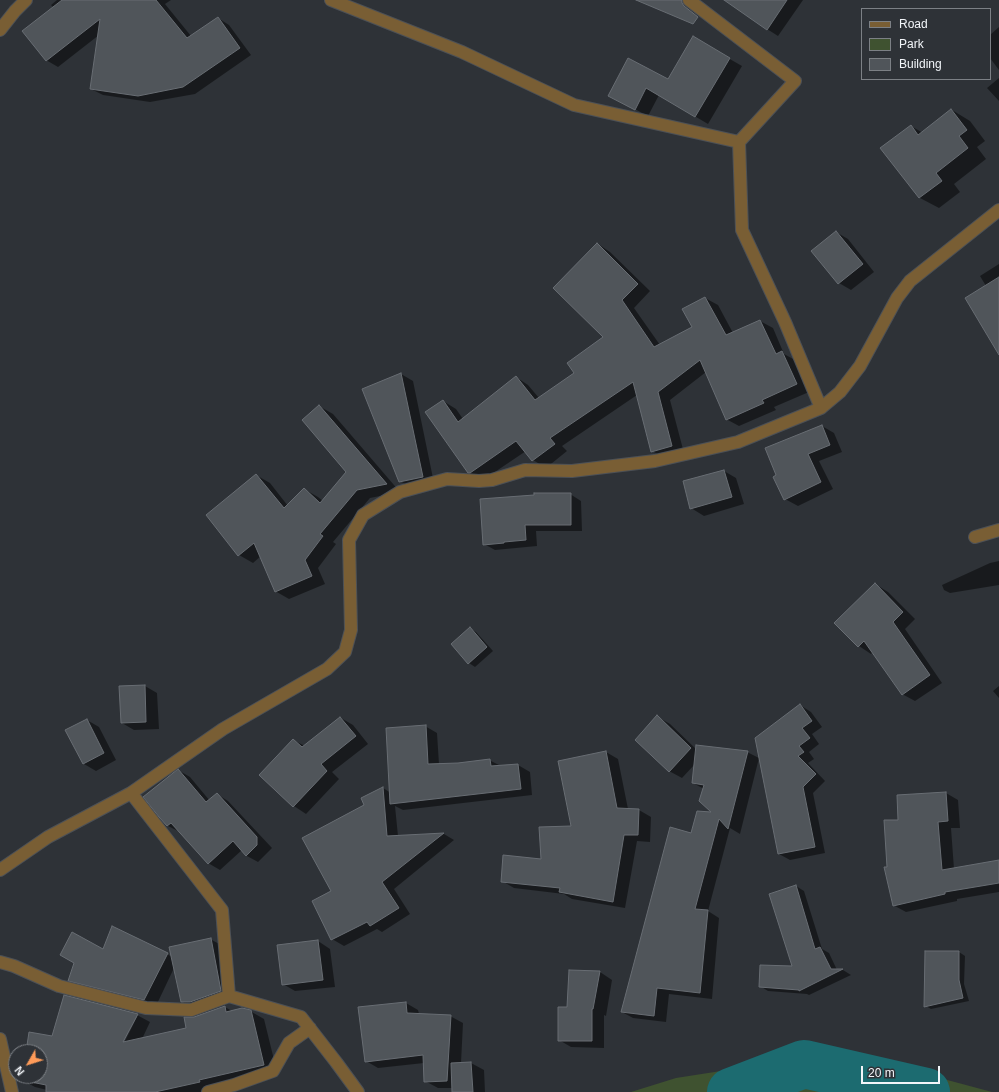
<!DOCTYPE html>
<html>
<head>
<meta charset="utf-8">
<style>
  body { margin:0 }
  #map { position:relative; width:999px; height:1092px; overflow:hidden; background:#2e3237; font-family:Helvetica,sans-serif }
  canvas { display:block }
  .legend { position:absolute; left:861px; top:8px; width:130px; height:72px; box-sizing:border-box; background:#2e3237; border:1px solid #7c8085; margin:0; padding:5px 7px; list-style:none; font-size:12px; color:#f2f5f9 }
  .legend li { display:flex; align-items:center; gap:8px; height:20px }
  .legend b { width:20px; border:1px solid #7c8085 }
  .north { position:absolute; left:8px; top:1044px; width:40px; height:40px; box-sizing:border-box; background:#2e3237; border:1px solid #7c8085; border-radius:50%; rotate:231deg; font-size:11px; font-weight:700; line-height:16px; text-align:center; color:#f2f5f9 }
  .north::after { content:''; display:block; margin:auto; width:14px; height:18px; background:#fe9b59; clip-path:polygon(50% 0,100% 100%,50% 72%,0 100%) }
  .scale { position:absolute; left:861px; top:1066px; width:79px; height:18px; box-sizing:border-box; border:2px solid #f2f5f9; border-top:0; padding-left:5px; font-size:12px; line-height:14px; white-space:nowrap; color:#f2f5f9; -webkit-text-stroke:3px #2e3237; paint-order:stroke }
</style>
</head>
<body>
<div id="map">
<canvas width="999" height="1092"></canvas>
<ul class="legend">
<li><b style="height:5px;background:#795e34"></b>Road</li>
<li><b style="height:11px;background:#3f5230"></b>Park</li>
<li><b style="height:11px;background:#50555a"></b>Building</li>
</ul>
<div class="north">N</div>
<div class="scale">20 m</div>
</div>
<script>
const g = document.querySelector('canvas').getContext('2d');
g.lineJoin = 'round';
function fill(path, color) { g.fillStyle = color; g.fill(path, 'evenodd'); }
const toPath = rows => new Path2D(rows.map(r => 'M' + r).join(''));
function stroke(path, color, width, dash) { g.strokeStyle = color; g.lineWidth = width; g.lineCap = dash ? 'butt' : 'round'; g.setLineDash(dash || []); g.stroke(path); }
fill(toPath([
  [843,1052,992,1092,631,1092,676,1078]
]), '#3f5230');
fill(toPath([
  [57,0,171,0,165,4,191,36,218,18,229,25,251,55,195,94,150,102,103,95,91,89,99,35,58,67,46,60,54,8,51,5],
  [726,0,803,0,778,36,767,29],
  [999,27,999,70,990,58,990,35],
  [693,38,742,66,708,124,659,95,648,116,610,96,668,80],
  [999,78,999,101,987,88],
  [952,110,970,121,985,141,977,147,986,159,954,184,960,192,939,208,920,198,882,148,911,126,923,133],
  [836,232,848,239,874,272,851,290,839,283],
  [598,244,610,252,650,291,634,308,660,345,693,327,705,298,718,305,733,333,760,321,773,328,784,354,795,360,809,392,774,407,776,410,739,426,726,419,706,372,670,400,684,453,665,458,652,451,637,395,562,446,567,451,546,468,533,460,526,451,483,480,482,480,468,472,443,401,456,409,463,419,516,377,528,385,539,398,576,374,605,337],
  [999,264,999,345,986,286,980,276],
  [401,374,413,381,434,483,412,488,400,481],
  [319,406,333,414,400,492,370,498,333,542,336,544,318,568,325,584,289,599,275,591,261,556,253,563,239,555,207,516,256,475,270,483,288,506,304,489,318,497,323,501,347,472],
  [822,426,834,433,842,452,819,461,833,489,798,506,785,499],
  [724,471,736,478,744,504,704,516,691,508],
  [570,494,581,501,582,531,536,531,537,546,495,550,484,544],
  [999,561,999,585,950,593,944,590,942,585,990,563],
  [875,584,888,592,915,619,905,629,942,683,915,701,902,694,873,652,871,654,859,646],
  [470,628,476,632,493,651,475,667,469,663,452,644],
  [145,686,157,693,159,729,134,730,122,723],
  [999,686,999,698,993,691],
  [800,705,811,712,822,727,812,734,819,744,809,752,814,759,808,763,825,781,813,793,825,853,790,860,779,854],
  [658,717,670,724,696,749,747,752,759,758,740,834,730,828,708,911,719,918,712,999,669,994,666,1022,633,1018,622,1012,691,834,713,813,704,789,693,783,695,764,682,778,669,771],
  [341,718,353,725,368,744,332,772,339,779,306,814,294,806,293,740,305,746],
  [87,720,99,727,116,760,96,771,84,764],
  [425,726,437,733,439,764,458,764,489,760,501,766,518,765,530,772,532,795,403,810,395,806,398,836,444,834,454,840,394,889,410,914,382,932,377,929,344,946,332,939,332,892,366,805,383,788,391,793],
  [606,752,618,759,628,809,639,810,651,817,650,842,637,841,625,908,572,899,564,894,514,888,502,881,542,860,572,826],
  [178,770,190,777,210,801,217,794,228,801,272,848,258,862,247,856,242,850,220,870,208,863,180,832,168,826],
  [946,793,958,800,960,828,951,828,954,869,999,861,999,892,957,899,957,901,906,912,893,905,888,867,900,821],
  [796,886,804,891,822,949,829,953,837,970,843,970,851,975,809,995,807,994,768,991,760,986,793,967],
  [210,939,223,946,233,998,194,1009,181,1001,174,968,156,1006,81,987,69,980,103,950,167,954,172,957],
  [318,941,330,949,335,987,295,991,283,984],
  [959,952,965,956,964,984,969,1001,931,1009,926,1006],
  [570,971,600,972,612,980,606,1016,604,1015,604,1048,571,1047,559,1040,568,1008],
  [406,1003,418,1010,419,1014,450,1016,463,1023,461,1063,471,1063,484,1070,485,1092,453,1092,453,1088,438,1088,425,1081,424,1063,378,1068,366,1061],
  [225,1007,232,1011,250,1011,264,1019,277,1072,200,1092,47,1092,47,1090,35,1087,22,1080,22,1076,40,1076,40,1052,27,1052,52,1037,137,1015,150,1022,142,1039,187,1028,194,1018],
  [135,1017,137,1017,122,1047,120,1046]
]), '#0007');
stroke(toPath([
  [731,1092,804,1064,926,1092]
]), '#1c6b70', 48);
const building = toPath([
  [62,0,156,0,187,38,218,17,240,48,183,87,138,96,90,89,100,19,46,61,22,31,62,0],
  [636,0,682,0,682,3,684,6,698,17,693,24,636,0],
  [724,0,787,0,767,30,724,0],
  [693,36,730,58,695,117,646,88,635,110,608,96,628,58,668,79,693,36],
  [951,109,967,130,959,136,968,148,936,173,942,181,919,198,880,148,911,125,918,135,951,109],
  [836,231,863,264,838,284,811,251,836,231],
  [597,243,638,284,622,300,654,347,692,327,682,309,705,297,726,335,760,320,776,354,782,351,797,384,762,400,764,403,726,420,700,360,658,392,672,446,651,452,633,382,550,438,555,444,532,461,516,441,470,473,468,473,425,412,443,400,458,422,516,376,535,400,574,373,567,363,603,337,553,288,597,243],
  [999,277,999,355,965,298,999,277],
  [401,373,423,477,399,482,362,389,401,373],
  [319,405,387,484,357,490,320,534,323,536,305,560,312,576,275,592,254,543,238,556,206,515,256,474,284,508,304,488,320,503,346,472,302,420,319,405],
  [822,425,830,445,808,454,821,482,784,500,773,477,776,475,765,448,822,425],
  [724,470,732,497,690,509,683,481,724,470],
  [534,493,571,493,571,525,525,525,526,540,504,542,504,543,483,545,480,499,534,495,534,493],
  [875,583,903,612,893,622,930,675,902,695,864,641,858,647,834,623,875,583],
  [470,627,487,647,468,664,451,644,470,627],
  [145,685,146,722,121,723,119,686,145,685],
  [800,704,812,721,802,728,810,738,799,746,804,752,798,756,816,774,803,787,815,847,778,854,755,738,800,704],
  [657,715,691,748,669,772,635,740,657,715],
  [340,717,356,736,321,764,327,771,293,807,259,775,293,739,302,747,340,717],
  [87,719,104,753,83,764,65,730,87,719],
  [426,725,428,764,458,763,490,759,491,766,518,764,521,789,390,804,386,728,426,725],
  [696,745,748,751,728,829,719,819,695,909,708,910,700,993,657,988,654,1016,621,1012,670,827,691,833,697,811,711,812,699,801,704,785,692,783,696,745],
  [606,751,617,808,639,809,638,835,624,835,613,902,559,892,560,888,501,882,503,855,541,859,539,827,571,826,558,761,606,751],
  [178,769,206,802,217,793,257,837,257,845,246,856,233,841,208,864,171,823,167,826,159,817,143,797,178,769],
  [383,787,387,836,444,833,382,882,399,908,370,926,367,922,331,940,312,901,331,891,302,838,364,805,361,798,383,787],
  [946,792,948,821,938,822,942,870,999,860,999,883,945,892,945,894,893,906,884,867,887,867,884,820,898,820,897,795,946,792],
  [796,885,815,949,820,947,831,969,843,969,799,991,799,990,759,987,760,965,792,966,769,894,796,885],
  [112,926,168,953,144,1000,68,981,74,963,60,955,72,932,103,949,112,926],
  [211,938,221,991,190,1002,181,1002,169,947,211,938],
  [318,940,323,980,282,985,277,945,318,940],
  [925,951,959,951,959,980,963,998,924,1007,925,951],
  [569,970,600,971,593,1009,592,1009,592,1041,558,1041,558,1007,567,1007,569,970],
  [64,995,138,1014,123,1042,186,1028,184,1017,194,1017,225,1006,226,1012,242,1008,251,1010,264,1065,199,1080,200,1082,155,1092,46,1092,46,1085,21,1080,21,1076,40,1076,40,1052,26,1052,29,1032,52,1036,64,995],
  [406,1002,407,1013,451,1015,447,1081,424,1082,423,1055,365,1062,358,1007,406,1002],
  [471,1062,473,1092,452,1092,451,1063,471,1062]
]);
fill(building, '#50555a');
stroke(building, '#686d73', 1);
const minor = toPath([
  [331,0,462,52,574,105,739,142],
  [689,0,795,81,739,142,742,230,785,322,821,408],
  [0,30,15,11,26,0],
  [975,537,999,530],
  [0,870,48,837,131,793],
  [0,962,14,966,59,986,146,1008,191,1010,229,996],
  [0,1039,12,1092],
  [208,1092,234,1085,273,1071,289,1043,310,1028],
  [358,1092,336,1062,301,1017,229,996,222,910,131,793,223,729,327,669,345,652,351,630,349,540,363,515,400,492,447,479,479,481,492,480,525,470,572,471,655,461,738,442,821,408,840,392,860,366,897,298,910,281,999,210]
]);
stroke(minor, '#4d5156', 14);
stroke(minor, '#795e34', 12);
</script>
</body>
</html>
